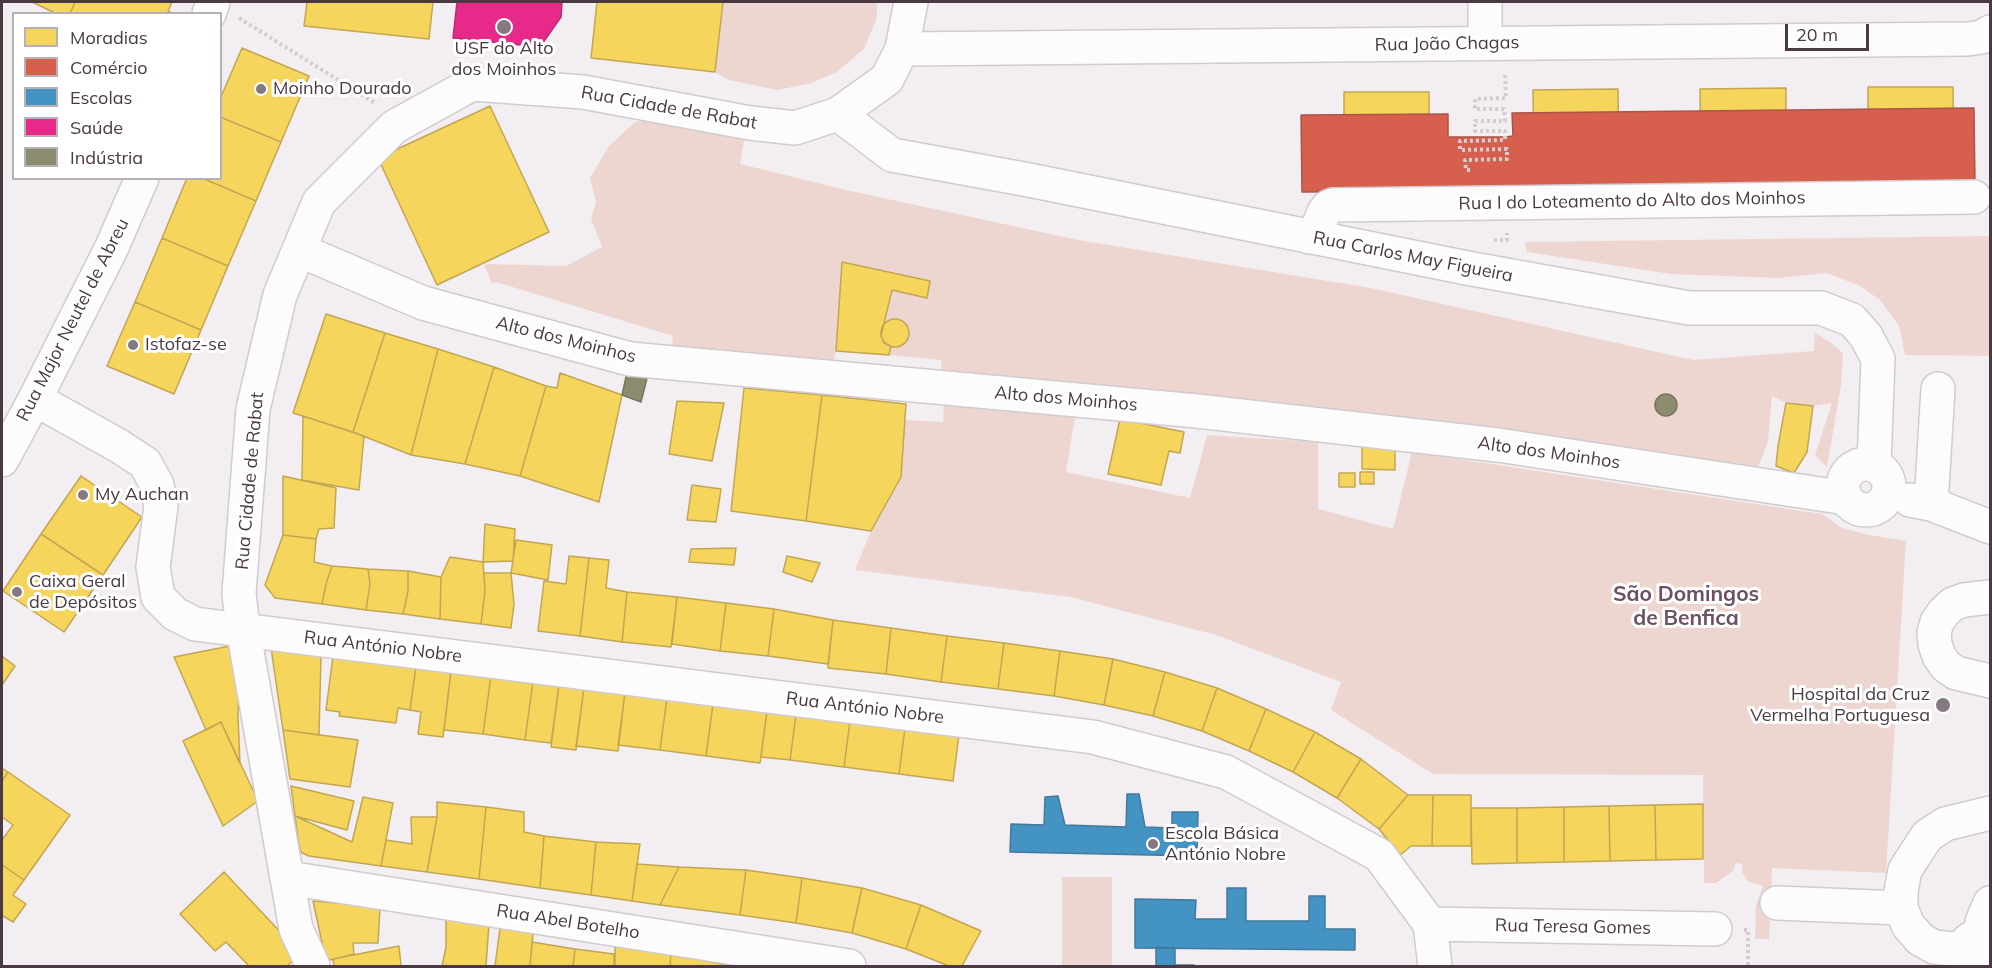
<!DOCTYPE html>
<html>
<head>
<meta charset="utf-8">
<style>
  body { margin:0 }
  #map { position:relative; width:1992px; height:968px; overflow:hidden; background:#f3eef1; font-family:Mulish,sans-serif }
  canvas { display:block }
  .frame { position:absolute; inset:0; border:3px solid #4a3943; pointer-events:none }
  .legend { position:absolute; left:12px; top:12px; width:210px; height:168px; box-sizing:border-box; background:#fff; border:2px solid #b7b0b4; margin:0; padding:8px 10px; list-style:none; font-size:18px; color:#4a3943 }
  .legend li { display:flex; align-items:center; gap:12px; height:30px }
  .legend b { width:30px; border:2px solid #b7b0b4 }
  .scale { position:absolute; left:1785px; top:24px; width:84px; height:27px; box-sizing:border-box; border:3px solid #4a3943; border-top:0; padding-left:8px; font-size:18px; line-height:21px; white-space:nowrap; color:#4a3943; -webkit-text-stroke:4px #fff; paint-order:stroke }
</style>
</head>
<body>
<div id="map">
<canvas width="1992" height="968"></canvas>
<div class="frame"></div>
<ul class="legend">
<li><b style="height:16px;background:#f6d55c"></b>Moradias</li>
<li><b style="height:16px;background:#d6604d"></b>Comércio</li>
<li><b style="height:16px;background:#4393c3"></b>Escolas</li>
<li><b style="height:16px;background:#e7298a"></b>Saúde</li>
<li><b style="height:16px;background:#8c8c6e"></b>Indústria</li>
</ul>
<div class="scale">20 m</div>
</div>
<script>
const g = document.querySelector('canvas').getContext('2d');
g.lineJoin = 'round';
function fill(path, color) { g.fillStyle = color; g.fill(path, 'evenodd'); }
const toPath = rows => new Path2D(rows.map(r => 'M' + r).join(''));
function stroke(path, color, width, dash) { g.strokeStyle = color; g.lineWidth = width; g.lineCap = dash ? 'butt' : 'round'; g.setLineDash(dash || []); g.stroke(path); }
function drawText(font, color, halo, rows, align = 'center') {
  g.font = font + ' Mulish,sans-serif'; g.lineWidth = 6; g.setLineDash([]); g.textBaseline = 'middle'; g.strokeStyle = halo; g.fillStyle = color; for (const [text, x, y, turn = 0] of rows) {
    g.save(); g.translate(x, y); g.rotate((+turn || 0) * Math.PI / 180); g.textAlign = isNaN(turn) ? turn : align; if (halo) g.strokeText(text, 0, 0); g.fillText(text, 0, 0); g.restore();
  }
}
fill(toPath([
  [723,2,877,2,877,17,864,49,838,71,812,83,777,90,729,80,715,72],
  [653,120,744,140,740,164,846,190,1078,240,1371,288,1693,360,1814,351,1815,333,1830,342,1843,353,1841,385,1827,467,1815,455,1832,403,1813,406,1786,403,1772,396,1768,442,1758,468,1067,386,942,380,941,360,889,355,836,351,832,368,671,354,673,336,496,282,492,284,484,265,487,264,566,266,602,247,591,219,596,202,590,178,609,146,635,122],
  [1990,236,1990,356,1905,355,1899,326,1880,300,1860,286,1827,273,1778,278,1671,274,1527,252,1525,242],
  [944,404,1075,417,1066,472,1190,498,1207,435,1318,442,1318,509,1393,529,1412,452,1822,514,1842,528,1869,535,1906,541,1886,873,1772,868,1769,939,1755,939,1756,905,1763,886,1747,881,1742,872,1742,864,1736,863,1733,871,1716,883,1704,883,1703,775,1433,774,1331,710,1341,682,1216,635,1070,597,855,570,871,531,905,420,943,422],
  [1062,877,1112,877,1112,966,1062,966]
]), '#eed6d0');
const homes = toPath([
  [32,2,75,2,70,14,57,14,32,2],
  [75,2,172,2,168,11,174,14,70,14,75,2],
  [307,2,433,2,429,39,304,26,307,2],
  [597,2,723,2,715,72,591,58,597,2],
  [242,48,309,76,281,142,220,117,220,99,242,48],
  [1868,87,1953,87,1954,174,1868,175,1868,87],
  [1786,88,1786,176,1701,177,1700,89,1786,88],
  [1618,89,1619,179,1534,180,1533,90,1618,89],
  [1344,92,1429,92,1429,181,1344,181,1344,92],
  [490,106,549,232,437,285,378,158,490,106],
  [220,117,281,142,256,201,202,178,220,178,220,117],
  [187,178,202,178,256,201,228,266,162,238,187,178],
  [162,238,228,266,201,330,135,302,162,238],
  [842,262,930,281,927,298,892,290,881,336,884,343,891,346,889,355,836,351,842,262],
  [135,302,201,330,174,394,107,366,135,302],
  [326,314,385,333,353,432,293,413,326,314],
  '881 333a14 14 0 1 1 28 0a14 14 0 1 1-28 0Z',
  [385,333,438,349,411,455,353,432,385,333],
  [438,349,494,367,465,464,411,455,438,349],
  [494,367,546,386,520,476,465,464,494,367],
  [560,373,622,395,599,502,520,476,546,386,557,388,560,373],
  [744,388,822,395,806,521,731,511,744,388],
  [822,395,906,404,901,477,871,531,806,521,822,395],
  [677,401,724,403,712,461,669,454,677,401],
  [1786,403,1813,406,1807,452,1794,473,1776,466,1778,446,1786,403],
  [303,416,364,436,359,490,302,480,303,416],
  [1120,419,1184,432,1180,453,1169,451,1161,485,1108,474,1120,419],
  [1362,446,1395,447,1395,470,1362,469,1362,446],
  [1360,472,1374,472,1374,484,1360,484,1360,472],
  [1339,473,1355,473,1355,487,1339,487,1339,473],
  [81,476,142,517,103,575,41,534,81,476],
  [283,476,336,488,334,528,319,529,316,539,283,535,283,476],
  [692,485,721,489,716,522,687,520,692,485],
  [485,524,515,529,513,561,483,562,485,524],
  [41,534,103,575,64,632,3,591,41,534],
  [283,535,316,539,314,562,332,566,326,584,322,604,275,598,265,585,283,535],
  [516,540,552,545,548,580,511,573,516,540],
  [736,548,734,565,689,562,691,549,736,548],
  [569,556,589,558,580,636,538,631,544,581,566,584,569,556],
  [787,556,820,563,812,582,783,572,787,556],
  [450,557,483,562,485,591,481,624,440,619,441,577,450,557],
  [589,558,609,560,606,588,627,592,622,642,580,636,589,558],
  [332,566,368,569,370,584,366,610,322,604,326,584,332,566],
  [368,569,408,571,408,591,403,614,366,610,370,584,368,569],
  [408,571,441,577,440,619,403,614,408,591,408,571],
  [484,573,511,573,514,604,511,628,481,624,485,591,484,573],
  [627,592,677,597,671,647,622,642,627,592],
  [677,597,726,603,720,651,672,644,677,597],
  [726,603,774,609,768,656,720,651,726,603],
  [774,609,833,620,828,664,768,656,774,609],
  [833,620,891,628,886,674,828,668,833,620],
  [891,628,947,636,941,682,886,674,891,628],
  [947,636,1004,643,998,689,941,682,947,636],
  [1004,643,1060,651,1054,696,998,689,1004,643],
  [240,644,238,716,240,764,221,722,206,730,174,657,240,644],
  [271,648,321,655,319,735,283,730,271,648],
  [1060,651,1113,659,1104,705,1054,696,1060,651],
  [2,656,15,666,2,685,2,656],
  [333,656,416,666,410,710,398,708,396,723,339,716,340,712,326,710,333,656],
  [1113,659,1165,672,1153,716,1104,705,1113,659],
  [416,666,451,671,443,737,418,734,421,712,410,710,416,666],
  [451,671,491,676,483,734,444,730,451,671],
  [1165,672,1217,688,1202,731,1153,716,1165,672],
  [491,676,533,681,525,740,483,734,491,676],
  [533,681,559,685,551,743,525,740,533,681],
  [559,685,584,688,576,750,551,747,559,685],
  [584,688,625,693,618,751,576,746,584,688],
  [1217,688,1266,709,1249,751,1202,731,1217,688],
  [625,693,667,698,660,750,618,745,625,693],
  [667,698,713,704,706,756,660,750,667,698],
  [713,704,767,711,760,763,706,756,713,704],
  [1266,709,1315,732,1293,772,1249,751,1266,709],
  [767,711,796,715,790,760,761,757,767,711],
  [796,715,850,721,844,767,790,760,796,715],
  [850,721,905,728,899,774,844,767,850,721],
  [221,722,258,801,223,826,183,741,221,722],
  [905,728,959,735,953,781,899,774,905,728],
  [283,730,358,740,350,787,290,779,283,730],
  [1315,732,1361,759,1337,798,1293,772,1315,732],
  [1361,759,1408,795,1379,829,1337,798,1361,759],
  [2,768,8,772,2,781,2,768],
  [8,772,70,815,24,880,2,865,2,840,13,825,2,817,2,781,8,772],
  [291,786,354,801,347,830,295,816,291,786],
  [1408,795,1433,795,1432,846,1411,846,1400,855,1379,829,1408,795],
  [1433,795,1471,795,1471,846,1432,846,1433,795],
  [363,797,393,803,381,866,309,856,302,853,299,847,295,816,352,842,363,797],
  [437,802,486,807,479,879,427,872,437,817,437,802],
  [1703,804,1703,859,1656,860,1655,805,1703,804],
  [1655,805,1656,860,1610,861,1609,806,1655,805],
  [1609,806,1610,861,1564,862,1564,807,1609,806],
  [486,807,524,812,524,832,544,836,540,888,479,879,486,807],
  [1564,807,1564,862,1517,863,1517,808,1564,807],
  [1471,808,1517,808,1517,863,1472,864,1471,808],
  [411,817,437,817,427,872,381,866,386,840,412,844,411,817],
  [544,836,596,842,591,895,540,888,544,836],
  [596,842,640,844,632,901,591,895,596,842],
  [637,864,679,867,660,905,632,901,637,864],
  [2,865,24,880,13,895,26,904,13,922,3,916,2,918,2,865],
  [679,867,746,870,740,915,660,905,679,867],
  [746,870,802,878,796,923,740,915,746,870],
  [224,872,301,954,287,966,249,966,226,942,215,951,180,914,224,872],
  [802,878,862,888,852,933,796,923,802,878],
  [862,888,921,905,906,949,852,933,862,888],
  [313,901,380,907,378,943,353,943,354,954,326,961,313,901],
  [921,905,981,931,962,966,949,966,906,949,921,905],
  [446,919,489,924,486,966,442,966,446,947,446,919],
  [500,928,533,933,530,966,495,966,500,928],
  [532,942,575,949,573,966,530,966,532,942],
  [615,943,671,953,670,966,615,966,615,943],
  [399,946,401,966,334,966,333,959,399,946],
  [575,949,614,954,614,966,573,966,575,949],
  [671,953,726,965,726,966,670,966,671,953]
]);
fill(homes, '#f6d55c');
stroke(homes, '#c2a654', 1.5);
const shops = toPath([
  [1974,108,1975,186,1302,192,1301,115,1448,114,1448,137,1505,137,1513,136,1512,113,1974,108]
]);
fill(shops, '#d6604d');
stroke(shops, '#ac544a', 1.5);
const schools = toPath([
  [1127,794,1139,794,1145,827,1172,828,1172,812,1198,812,1197,856,1010,852,1011,824,1044,825,1045,797,1058,796,1065,825,1126,827,1127,794],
  [1227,888,1246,888,1246,921,1309,921,1309,896,1325,896,1325,929,1355,929,1355,950,1135,948,1135,899,1196,900,1195,919,1227,919,1227,888],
  [1156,947,1175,948,1175,965,1194,965,1194,966,1156,966,1156,947]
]);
fill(schools, '#4393c3');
stroke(schools, '#45789d', 1.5);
const health = toPath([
  [457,2,562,2,561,17,540,47,453,38,457,2]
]);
fill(health, '#e7298a');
stroke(health, '#b82e75', 1.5);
const industry = toPath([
  [628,368,648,374,641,402,622,395,628,368],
  '1655 405a11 11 0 1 1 22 0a11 11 0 1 1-22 0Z'
]);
fill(industry, '#8c8c6e');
stroke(industry, '#787361', 1.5);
const minor = toPath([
  [1485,2,1485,27],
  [209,14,213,2],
  [902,49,1968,39,1982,37,1990,32],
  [838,114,892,155,1029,180,1467,268,1689,308,1821,308,1852,320,1866,336,1878,359,1874,465],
  [1309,237,1319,225,1324,212,1328,207,1333,205,1974,197],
  [299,250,423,303,630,359,1197,411,1498,445,1846,498],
  [35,399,119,446,145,463,157,485,161,506,153,567,158,597,175,614,195,624,1093,737,1226,772,1379,855,1430,924,1435,966],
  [2,460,35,399,111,249,142,178],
  '1843 487a23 23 0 1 1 46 0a23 23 0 1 1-46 0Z',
  [1910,500,1931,504,1990,527],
  [1931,504,1938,389],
  [1990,597,1964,600,1953,604,1944,612,1937,622,1934,633,1935,644,1939,656,1946,666,1956,673,1990,681],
  [288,878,849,966],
  [1777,903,1901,908],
  [1430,924,1715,929],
  [1980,937,1982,922,1990,903],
  '1964 950a13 13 0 1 1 26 0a13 13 0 1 1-26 0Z',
  [1964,950,1934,947,1920,939,1908,925,1901,908,1901,891,1905,870,1927,836,1945,824,1990,813],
  [313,966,296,929,243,629,239,593,253,409,280,295,319,202,394,127,472,84,583,92,750,123,795,128,838,114,887,79,902,49,911,2]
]);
stroke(minor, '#d1cbcf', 36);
stroke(toPath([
  [239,18,375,103],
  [1470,170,1466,170,1465,160,1507,159,1507,149,1460,150,1460,141,1505,140,1505,131,1475,131,1475,121,1505,121,1504,109,1475,109,1475,99,1506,98,1505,73],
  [1494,240,1507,240,1507,233],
  [1744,930,1748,930,1748,966]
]), '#d3ccd1', 4, [3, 3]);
stroke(minor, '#fdfcfd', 33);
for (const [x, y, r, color] of [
  [504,27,8,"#857880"],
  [261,89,6,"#857880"],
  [133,345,6,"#857880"],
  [83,495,6,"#857880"],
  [17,592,6,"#857880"],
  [1943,705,8,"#857880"],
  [1153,844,6,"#857880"]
]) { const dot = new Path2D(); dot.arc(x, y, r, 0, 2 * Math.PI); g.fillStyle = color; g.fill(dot); stroke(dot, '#fff', 2); }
drawText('18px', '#4a3943', '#fff', [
  ["Rua João Chagas",1447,44,-1],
  ["Rua Cidade de Rabat",669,108,10],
  ["Rua I do Loteamento do Alto dos Moinhos",1632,201,-1],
  ["Rua Carlos May Figueira",1413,257,11],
  ["Rua Major Neutel de Abreu",73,320,-63],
  ["Alto dos Moinhos",566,340,14],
  ["Alto dos Moinhos",1066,399,5],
  ["Alto dos Moinhos",1549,453,8],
  ["Rua Cidade de Rabat",250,481,-85],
  ["Rua António Nobre",383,647,7],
  ["Rua António Nobre",865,708,7],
  ["Rua Abel Botelho",568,922,9],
  ["Rua Teresa Gomes",1573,927,1]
]);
drawText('18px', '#4a3943', '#fff', [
  ["USF do Alto",504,49,"center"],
  ["dos Moinhos",504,70,"center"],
  ["Moinho Dourado",273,89],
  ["Istofaz-se",145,345],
  ["My Auchan",95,495],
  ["Caixa Geral",29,582],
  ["de Depósitos",29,603],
  ["Hospital da Cruz",1930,695,"right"],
  ["Vermelha Portuguesa",1930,716,"right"],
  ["Escola Básica",1165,834],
  ["António Nobre",1165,855]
], 'left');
drawText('bold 21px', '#6d5062', '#fff', [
  ["São Domingos",1686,595],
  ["de Benfica",1686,619]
]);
</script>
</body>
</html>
